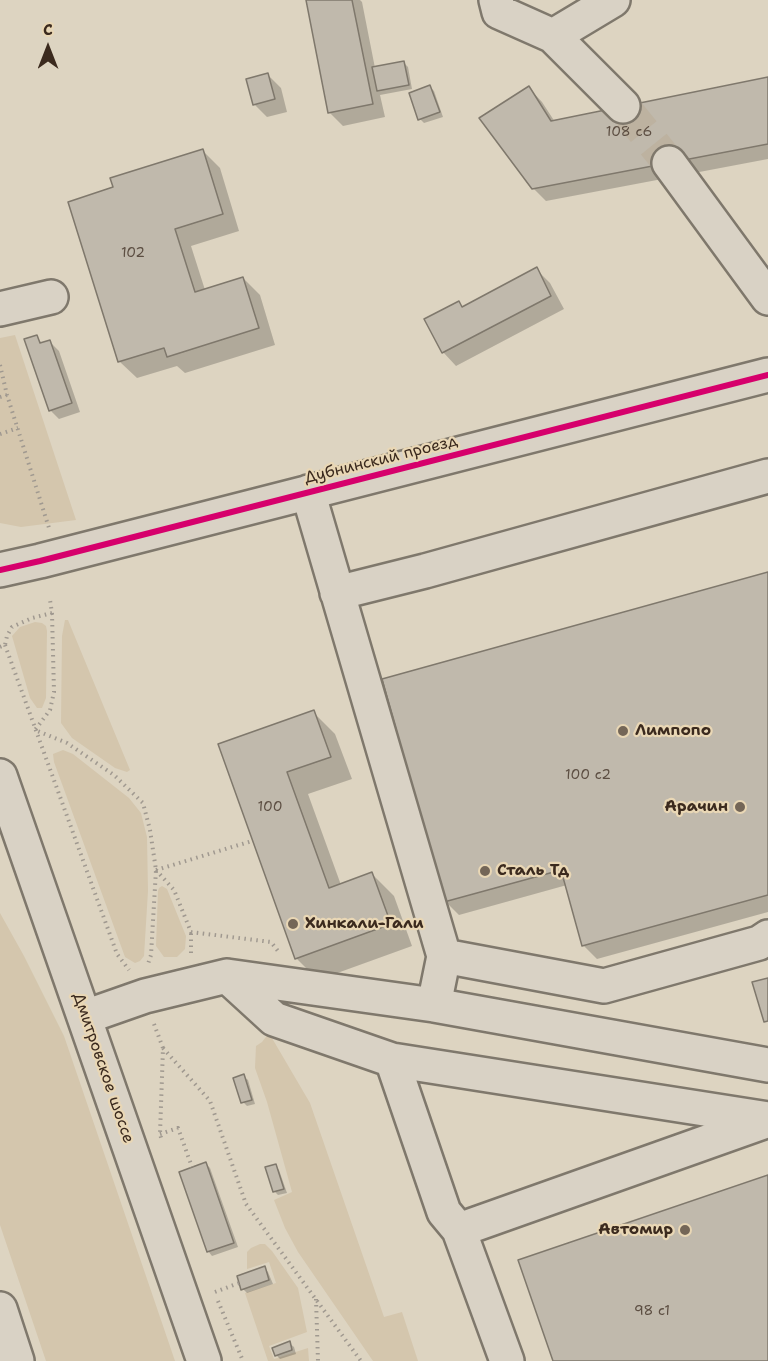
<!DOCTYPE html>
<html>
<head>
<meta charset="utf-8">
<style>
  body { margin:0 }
  #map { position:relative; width:768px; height:1361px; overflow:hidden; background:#ddd4c1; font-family:"Shantell Sans",sans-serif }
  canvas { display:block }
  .north { position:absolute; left:18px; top:18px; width:60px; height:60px; -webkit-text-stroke:4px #e9d7b5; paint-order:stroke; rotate:0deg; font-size:16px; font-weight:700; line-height:24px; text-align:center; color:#3b2a1e }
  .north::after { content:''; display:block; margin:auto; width:21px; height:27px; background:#3b2a1e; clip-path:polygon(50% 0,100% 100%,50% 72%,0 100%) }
</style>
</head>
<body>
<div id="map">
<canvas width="768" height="1361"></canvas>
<div class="north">С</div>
</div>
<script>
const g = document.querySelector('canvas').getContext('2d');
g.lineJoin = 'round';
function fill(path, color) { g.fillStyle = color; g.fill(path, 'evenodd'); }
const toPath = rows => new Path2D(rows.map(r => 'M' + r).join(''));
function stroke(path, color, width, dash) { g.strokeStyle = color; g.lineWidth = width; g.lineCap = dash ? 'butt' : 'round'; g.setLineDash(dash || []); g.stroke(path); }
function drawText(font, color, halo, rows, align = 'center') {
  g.font = font + ' "Shantell Sans",sans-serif'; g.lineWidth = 4.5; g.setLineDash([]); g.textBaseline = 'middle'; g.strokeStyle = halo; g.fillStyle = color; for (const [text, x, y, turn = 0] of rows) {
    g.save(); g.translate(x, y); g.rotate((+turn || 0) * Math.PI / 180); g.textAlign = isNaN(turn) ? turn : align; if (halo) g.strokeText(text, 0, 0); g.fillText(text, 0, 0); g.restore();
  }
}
fill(toPath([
  [15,335,76,520,21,527,0,523,0,338],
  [65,620,68,620,130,770,127,772,115,768,72,738,61,723,62,636],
  [35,622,42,623,46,626,47,631,46,698,42,708,37,708,30,698,12,636,20,627],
  [63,750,73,754,129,798,141,813,147,837,148,891,144,956,140,961,135,963,125,957,54,762,53,754],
  [162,886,167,889,186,936,185,949,177,957,164,957,156,946,158,891,159,888],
  [0,913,24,956,64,1036,175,1361,46,1361,0,1225],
  [269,1033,310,1103,384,1317,402,1312,418,1361,373,1361,298,1252,285,1228,274,1200,292,1192,267,1102,255,1068,256,1046,262,1042],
  [260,1244,265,1244,272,1251,298,1288,307,1332,269,1346,274,1359,308,1348,309,1361,268,1361,245,1293,276,1283,269,1262,247,1269,247,1252,251,1248]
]), '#d4c6ad');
fill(toPath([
  [307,0,360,0,362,2,375,68,404,63,408,67,412,89,380,95,385,117,343,126,330,113],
  [268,75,281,88,287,112,267,117,254,104],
  [768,79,768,159,546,201,533,188,529,88,542,102,555,122],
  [430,87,434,91,443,117,424,123,420,119],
  [203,151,220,168,239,231,191,246,205,290,243,278,260,295,275,345,185,373,177,366,137,378,120,362,70,203,115,188],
  [536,269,550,283,564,309,456,366,443,352,459,303,464,308],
  [36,337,43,344,50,342,59,351,80,412,59,419,50,410],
  [768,574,768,912,597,959,584,946,567,885,459,915,446,902,384,680],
  [313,712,335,734,352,779,308,794,341,885,372,874,394,896,412,946,318,980,296,958,220,745],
  [243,1076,248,1080,255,1104,247,1106,243,1102],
  [206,1164,210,1168,238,1247,212,1256,208,1251],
  [275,1165,279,1170,287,1193,278,1195,274,1191],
  [264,1268,268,1272,273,1284,247,1293,243,1289],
  [289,1343,294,1347,296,1354,280,1359,276,1355]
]), '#0003');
const building = toPath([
  [306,0,352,0,373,104,328,113,306,0],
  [404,61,409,85,377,91,372,67,404,61],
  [268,73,275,99,253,105,246,79,268,73],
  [768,77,768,144,532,189,479,118,529,86,551,121,768,77],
  [430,85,440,112,418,120,409,93,430,85],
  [203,149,223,214,175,229,195,292,243,277,259,328,167,357,164,348,118,362,68,202,113,187,110,178,203,149],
  [537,267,551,296,442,353,424,319,459,301,462,307,537,267],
  [37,335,40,343,50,340,72,403,49,411,24,339,37,335],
  [768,572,768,895,582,946,561,870,444,902,382,679,768,572],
  [314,710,331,757,287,772,329,888,372,872,391,924,295,959,218,744,314,710],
  [768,978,768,1021,764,1022,752,982,768,978],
  [244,1074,252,1100,241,1103,233,1078,244,1074],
  [206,1162,234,1243,207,1252,179,1172,206,1162],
  [276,1164,284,1189,273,1192,265,1167,276,1164],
  [768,1175,768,1361,553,1361,518,1260,768,1175],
  [265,1266,269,1280,241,1290,237,1276,265,1266],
  [290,1341,292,1350,275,1356,272,1348,290,1341]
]);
fill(building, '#c0b9ac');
stroke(building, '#7f786c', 1.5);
stroke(toPath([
  [623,106,669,163]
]), '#bdb2a0', 33, [33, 16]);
const minor = toPath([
  [496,0,499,12,553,36,623,106],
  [553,36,613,0],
  [669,163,768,298],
  [0,309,51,297],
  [308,492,444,956,434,1005],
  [0,570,40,561,768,375],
  [337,593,425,571,768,476],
  [444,956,604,986,759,943,768,937],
  [227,976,274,1019,392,1060,768,1119],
  [85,1017,145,996,227,976,434,1005,768,1065],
  [392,1060,444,1212,459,1230,507,1361],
  [459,1230,766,1121]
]);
const major = toPath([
  [0,776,204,1361],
  [0,1309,17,1361]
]);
stroke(minor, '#7f786c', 38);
stroke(major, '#7f786c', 38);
stroke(toPath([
  [0,365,7,395,49,528],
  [0,397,7,395],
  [0,434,18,428],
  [52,613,54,692,50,710,35,730,67,743,114,775,143,803,150,830,156,870,151,955,148,964],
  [5,645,117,954,129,970],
  [0,647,5,645,7,636,12,627,32,618,52,613,50,600],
  [156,870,174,890,191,932,271,942,278,951],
  [156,870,252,841],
  [191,953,191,932],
  [154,1024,163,1048,160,1134,162,1141],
  [163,1048,210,1101,246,1204,361,1361],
  [160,1134,178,1128,192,1167],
  [215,1292,239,1283],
  [316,1299,318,1361],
  [218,1301,243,1361]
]), '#a09990', 4, [1.5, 4.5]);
stroke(minor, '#d9d2c5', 33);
stroke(major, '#d9d2c5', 33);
stroke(toPath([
  [0,570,40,561,768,375]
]), '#d6006c', 6);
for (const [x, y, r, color] of [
  [623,731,6,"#746657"],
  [740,807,6,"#746657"],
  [485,871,6,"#746657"],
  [293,924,6,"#746657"],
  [685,1230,6,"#746657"]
]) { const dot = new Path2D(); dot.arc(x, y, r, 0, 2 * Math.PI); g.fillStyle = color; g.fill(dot); stroke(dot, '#e9d7b5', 2); }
drawText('14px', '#5c4e42', null, [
  ["108 с6",629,132],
  ["102",133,253],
  ["100 с2",588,775],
  ["100",270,807],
  ["98 с1",652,1311]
]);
drawText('16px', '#3b2a1e', '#e9d7b5', [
  ["Дубнинский проезд",381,460,-14],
  ["Дмитровское шоссе",103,1068,71]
]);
drawText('bold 16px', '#3b2a1e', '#e9d7b5', [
  ["Лимпопо",635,731],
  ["Арачин",728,807,"right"],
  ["Сталь Тд",497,871],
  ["Хинкали-Гали",305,924],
  ["Автомир",673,1230,"right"]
], 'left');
</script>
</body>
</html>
